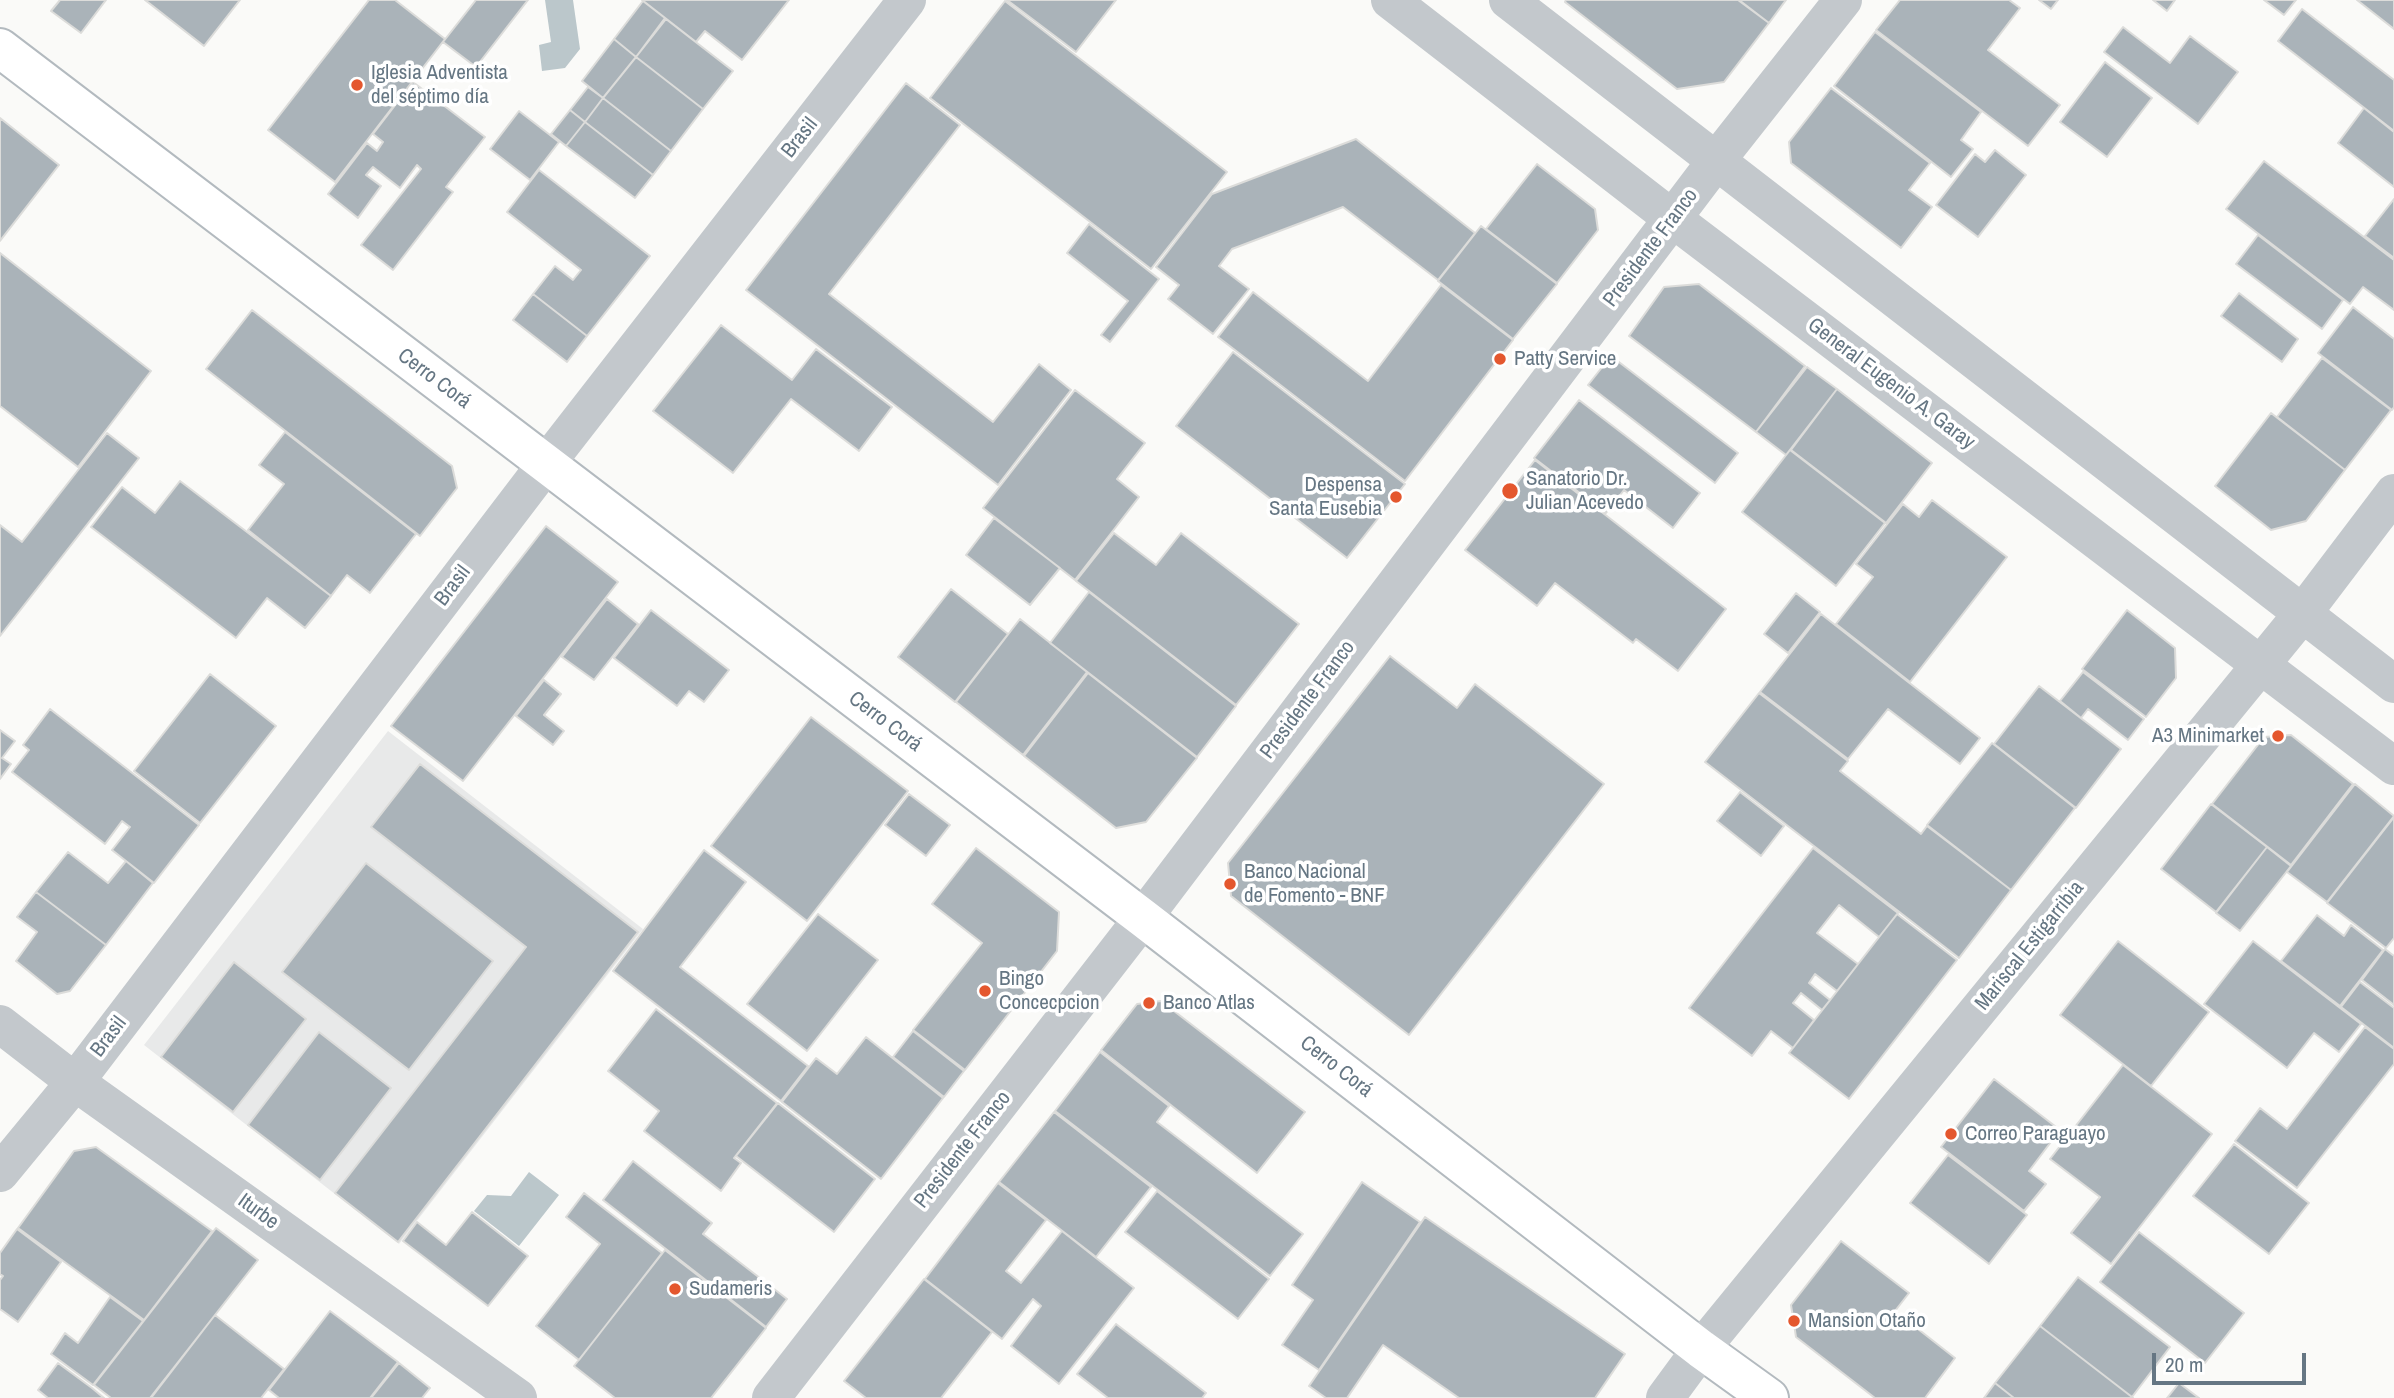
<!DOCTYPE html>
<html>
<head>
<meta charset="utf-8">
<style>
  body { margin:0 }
  #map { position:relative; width:2394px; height:1398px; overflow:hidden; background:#fafaf8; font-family:"Archivo Narrow",sans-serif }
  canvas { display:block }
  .scale { position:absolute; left:2152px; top:1353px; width:154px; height:32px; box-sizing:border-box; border:4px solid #657683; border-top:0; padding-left:9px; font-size:21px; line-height:24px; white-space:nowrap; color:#657683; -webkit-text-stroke:5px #fff; paint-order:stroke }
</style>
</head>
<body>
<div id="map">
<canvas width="2394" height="1398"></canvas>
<div class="scale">20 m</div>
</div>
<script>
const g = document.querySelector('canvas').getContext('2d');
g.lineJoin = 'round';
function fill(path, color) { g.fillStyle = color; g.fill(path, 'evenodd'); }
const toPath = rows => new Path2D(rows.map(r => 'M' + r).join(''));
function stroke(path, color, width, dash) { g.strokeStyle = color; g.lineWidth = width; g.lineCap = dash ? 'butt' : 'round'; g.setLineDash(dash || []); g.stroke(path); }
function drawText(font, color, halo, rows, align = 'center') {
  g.font = font + ' "Archivo Narrow",sans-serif'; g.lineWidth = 7; g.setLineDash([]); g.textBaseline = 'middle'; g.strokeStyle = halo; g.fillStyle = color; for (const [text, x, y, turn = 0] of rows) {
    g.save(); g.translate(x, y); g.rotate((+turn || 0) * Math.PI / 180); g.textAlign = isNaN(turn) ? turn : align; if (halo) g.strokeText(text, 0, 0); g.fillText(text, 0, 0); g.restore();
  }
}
fill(toPath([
  [388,731,643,929,399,1244,144,1045]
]), '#e8e9e9');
fill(toPath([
  [545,0,573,0,580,49,565,68,542,71,539,45,551,42],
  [529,1172,559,1195,519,1246,474,1211,487,1195,511,1196]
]), '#bbc7cb');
const building = toPath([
  [60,0,106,0,81,33,51,11,60,0],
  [145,0,240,0,204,46,145,0],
  [369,0,395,0,445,39,335,182,268,130,369,0],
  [476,0,528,0,476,67,443,42,476,0],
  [642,0,789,0,742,60,705,31,696,42,642,0],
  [1007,0,1116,0,1076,52,1007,0],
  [1566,0,1738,0,1769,23,1724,82,1677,89,1565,2,1566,0],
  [1739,0,1786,0,1769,23,1739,0],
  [1900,0,2009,0,2020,8,1988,50,2060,105,2028,146,1876,30,1900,0],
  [2039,0,2058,0,2051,9,2039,0],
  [2153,0,2175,0,2167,11,2153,0],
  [2264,0,2296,0,2284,15,2264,0],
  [2357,0,2394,0,2394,29,2357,0],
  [643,1,665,18,636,57,614,39,643,1],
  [1005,1,1227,172,1151,269,930,98,1005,1],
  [2302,9,2394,80,2394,131,2278,41,2302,9],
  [666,19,733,71,703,109,636,57,666,19],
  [2123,27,2170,63,2190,36,2238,72,2198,124,2104,52,2123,27],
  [1875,32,1981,112,1961,140,1973,149,1951,177,1834,86,1875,32],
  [614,39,636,57,603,98,582,81,614,39],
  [636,57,703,109,671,151,603,98,636,57],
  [2105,62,2152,98,2107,157,2060,122,2105,62],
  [413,82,485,137,446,187,453,192,393,270,361,245,421,169,417,165,400,188,373,167,366,175,381,186,358,218,328,194,367,143,377,151,383,142,373,134,413,82],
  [906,83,960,125,829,294,993,422,1039,364,1071,390,998,485,746,290,906,83],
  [588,87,603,98,585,122,570,110,588,87],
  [1831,88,1930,163,1909,190,1932,207,1901,248,1791,163,1789,142,1831,88],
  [603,98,671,151,653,175,585,122,603,98],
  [2364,108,2394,132,2394,187,2338,143,2364,108],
  [570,110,585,122,566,146,551,134,570,110],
  [519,111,559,142,530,180,490,149,519,111],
  [0,118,59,165,0,241,0,118],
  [585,122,653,175,635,198,566,146,585,122],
  [1356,139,1475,233,1438,280,1343,207,1232,249,1219,266,1249,289,1213,334,1168,299,1179,285,1156,267,1212,194,1356,139],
  [1995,150,2026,175,1978,237,1936,205,1975,154,1985,162,1995,150],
  [2264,161,2394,260,2394,310,2363,287,2350,304,2226,209,2264,161],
  [1537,164,1595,209,1598,230,1557,283,1486,229,1537,164],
  [539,170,650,256,587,336,533,294,555,266,573,280,581,270,507,212,539,170],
  [2394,199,2394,258,2365,236,2394,199],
  [1089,224,1159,279,1110,342,1101,335,1128,301,1067,253,1089,224],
  [1481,226,1557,284,1513,339,1438,281,1481,226],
  [2258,235,2343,300,2322,329,2236,264,2258,235],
  [0,253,151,371,78,467,0,406,0,253],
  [1699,284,1805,366,1756,432,1629,336,1664,287,1699,284],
  [1441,285,1513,340,1405,481,1218,337,1253,292,1368,381,1441,285],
  [2239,293,2298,339,2282,362,2221,316,2239,293],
  [533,294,587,336,567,362,513,320,533,294],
  [2353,307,2394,339,2394,407,2392,410,2318,353,2353,307],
  [252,310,452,466,457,488,420,536,206,369,252,310],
  [721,325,792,380,816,349,892,407,859,451,791,399,733,473,653,411,721,325],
  [1233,352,1405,484,1347,558,1176,426,1233,352],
  [1611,356,1738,453,1715,483,1588,385,1611,356],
  [2322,358,2391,410,2345,470,2277,417,2322,358],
  [1807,367,1837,389,1786,455,1756,432,1807,367],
  [1837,389,1932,463,1886,523,1791,450,1837,389],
  [1075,390,1145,443,1117,479,1139,497,1075,580,983,508,1075,390],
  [1579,400,1700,493,1673,528,1624,490,1606,513,1534,458,1579,400],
  [2271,413,2345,470,2306,521,2271,530,2215,486,2271,413],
  [285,432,416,534,370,593,347,575,331,596,248,530,284,484,259,465,285,432],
  [107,433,139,458,0,636,0,525,22,542,107,433],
  [1790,450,1885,523,1836,586,1742,512,1790,450],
  [1535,460,1726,609,1678,671,1636,639,1633,643,1555,583,1537,606,1465,550,1535,460],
  [180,481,331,596,305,628,267,598,236,638,91,527,122,487,155,513,180,481],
  [1932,500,2007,557,1910,682,1836,624,1873,577,1856,564,1903,504,1919,517,1932,500],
  [994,518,1060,568,1030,605,966,555,994,518],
  [546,526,618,582,463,781,391,726,546,526],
  [1114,533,1156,565,1181,533,1299,624,1236,705,1076,581,1114,533],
  [951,589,1008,634,955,702,898,657,951,589],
  [1089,592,1236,706,1197,757,1050,643,1089,592],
  [1796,593,1820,612,1788,653,1764,634,1796,593],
  [607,599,638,624,594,680,562,657,607,599],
  [651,610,729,670,704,702,689,691,677,706,614,658,651,610],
  [2127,610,2175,648,2176,678,2146,717,2082,669,2127,610],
  [1821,614,1980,738,1960,764,1888,709,1848,759,1760,692,1821,614],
  [1020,619,1087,672,1023,755,956,702,1020,619],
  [1390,656,1457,708,1475,684,1604,784,1409,1035,1231,896,1228,863,1390,656],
  [2083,672,2144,719,2128,740,2088,709,2081,718,2060,701,2083,672],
  [1088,673,1197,758,1146,822,1116,828,1024,756,1088,673],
  [210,674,276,726,200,823,134,771,210,674],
  [544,680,561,694,544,715,564,731,553,745,516,716,544,680],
  [2039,686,2121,749,2076,808,1994,744,2039,686],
  [1759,693,1848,761,1840,771,1921,834,1927,826,2011,890,1959,958,1705,762,1759,693],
  [50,709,199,825,154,883,112,850,130,827,122,821,105,844,12,772,29,750,23,745,50,709],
  [811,717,908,791,807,921,711,846,811,717],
  [0,730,15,741,2,758,11,764,0,779,0,730],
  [2291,735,2353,784,2291,865,2212,804,2264,737,2291,735],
  [1992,743,2075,808,2011,890,1927,825,1992,743],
  [420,764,638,932,398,1242,335,1193,526,947,371,827,420,764],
  [2355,784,2394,816,2327,902,2287,872,2355,784],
  [1740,792,1784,826,1761,856,1717,821,1740,792],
  [909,794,950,825,926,856,885,825,909,794],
  [2211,804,2267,847,2216,912,2161,869,2211,804],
  [2394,817,2394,938,2386,948,2327,903,2394,817],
  [2267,847,2291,866,2240,931,2216,913,2267,847],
  [976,848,1059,912,1057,951,965,1070,913,1030,982,943,932,904,976,848],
  [1813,848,1898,913,1879,937,1839,905,1817,933,1858,964,1837,991,1815,974,1809,983,1830,1000,1822,1010,1801,993,1793,1003,1814,1020,1793,1048,1771,1031,1752,1056,1689,1008,1813,848],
  [704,850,746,882,680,967,808,1066,781,1101,613,971,704,850],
  [68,852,108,883,126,861,153,883,106,945,36,892,68,852],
  [366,863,493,961,409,1070,282,972,366,863],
  [36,892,106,945,70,991,57,994,16,961,37,932,17,917,36,892],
  [818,914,878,960,807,1051,747,1004,818,914],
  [1897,914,1957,960,1849,1099,1789,1053,1897,914],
  [2317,915,2344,936,2351,925,2383,950,2340,1006,2281,961,2317,915],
  [2118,941,2209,1012,2151,1086,2060,1015,2118,941],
  [2253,941,2361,1024,2339,1052,2314,1033,2287,1068,2204,1004,2253,941],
  [2385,949,2394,956,2394,1005,2362,980,2385,949],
  [234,962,306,1019,233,1112,161,1057,234,962],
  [2360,982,2394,1008,2394,1048,2341,1007,2360,982],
  [1161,1001,1305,1112,1257,1173,1101,1050,1137,1004,1161,1001],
  [656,1009,777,1103,734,1158,741,1163,721,1191,644,1131,659,1111,608,1071,656,1009],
  [2365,1027,2394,1049,2394,1064,2297,1188,2235,1141,2260,1108,2287,1129,2365,1027],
  [913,1031,964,1071,944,1097,893,1057,913,1031],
  [319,1032,391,1088,320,1180,248,1125,319,1032],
  [866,1037,943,1098,881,1179,782,1102,816,1058,837,1074,866,1037],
  [1100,1052,1169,1106,1157,1122,1303,1234,1270,1276,1055,1111,1100,1052],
  [2123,1065,2212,1134,2111,1264,2071,1233,2100,1197,2050,1159,2123,1065],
  [1994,1079,2060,1130,2029,1171,2046,1184,2024,1211,1941,1147,1994,1079],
  [778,1103,875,1179,834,1232,736,1156,778,1103],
  [1054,1112,1151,1187,1096,1257,999,1182,1054,1112],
  [2234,1144,2309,1203,2269,1254,2193,1196,2234,1144],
  [96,1147,212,1231,144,1320,18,1228,74,1151,96,1147],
  [1948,1155,2027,1215,1989,1264,1910,1203,1948,1155],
  [633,1161,712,1223,703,1234,787,1299,766,1327,603,1200,633,1161],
  [1362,1182,1420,1222,1319,1370,1282,1345,1313,1300,1292,1285,1362,1182],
  [998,1183,1046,1220,1006,1271,1021,1283,1062,1231,1134,1288,1059,1384,1011,1346,1041,1306,1033,1299,1002,1339,925,1279,998,1183],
  [1157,1191,1269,1279,1238,1319,1125,1232,1157,1191],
  [584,1193,662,1253,579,1360,536,1326,600,1244,566,1217,584,1193],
  [472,1212,528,1256,488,1306,403,1241,417,1222,446,1245,472,1212],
  [1425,1217,1625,1354,1595,1398,1459,1398,1383,1345,1347,1398,1326,1398,1309,1386,1425,1217],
  [216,1228,258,1260,150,1398,111,1398,94,1385,216,1228],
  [17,1229,61,1262,18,1322,0,1309,0,1280,3,1276,0,1274,0,1253,17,1229],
  [2139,1232,2244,1313,2205,1363,2100,1282,2139,1232],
  [1841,1241,1909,1293,1895,1311,1955,1358,1925,1398,1875,1398,1796,1337,1791,1305,1841,1241],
  [665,1250,766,1328,711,1398,615,1398,574,1366,665,1250],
  [2078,1277,2170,1347,2132,1397,2040,1326,2078,1277],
  [924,1279,992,1332,941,1398,866,1398,844,1381,924,1279],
  [110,1297,143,1321,93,1385,51,1354,65,1333,78,1343,110,1297],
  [330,1311,398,1362,370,1398,279,1398,269,1390,330,1311],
  [215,1315,284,1369,261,1398,151,1398,215,1315],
  [1116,1324,1206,1393,1202,1398,1108,1398,1077,1374,1116,1324],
  [2040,1326,2132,1397,2133,1398,2014,1398,1995,1383,2040,1326],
  [58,1363,92,1388,104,1398,48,1398,38,1390,58,1363],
  [399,1363,430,1388,422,1398,371,1398,399,1363],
  [1995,1383,2014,1398,1984,1398,1995,1383],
  [2179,1383,2199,1398,2167,1398,2179,1383]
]);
fill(building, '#aab3b9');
stroke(building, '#dcdcda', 2);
const secondary = toPath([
  [0,48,1143,918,1701,1349,1769,1398]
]);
stroke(secondary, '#b3babf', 42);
stroke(toPath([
  [1390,0,1673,219,2394,766],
  [1508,0,2394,684],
  [0,1024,75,1082,518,1398],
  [0,1173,75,1082,546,464,907,0],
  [771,1398,1143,918,1716,161,1843,0],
  [1665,1398,1701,1349,2303,613,2394,493]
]), '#c3c8cc', 38);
stroke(secondary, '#fff', 38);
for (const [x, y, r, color] of [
  [357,85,7,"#e4572e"],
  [1500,359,7,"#e4572e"],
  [1510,491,9,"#e4572e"],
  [1396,497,7,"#e4572e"],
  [2278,736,7,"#e4572e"],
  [1230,884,7,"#e4572e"],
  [985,991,7,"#e4572e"],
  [1149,1003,7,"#e4572e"],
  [1951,1134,7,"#e4572e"],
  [675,1289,7,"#e4572e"],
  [1794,1321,7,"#e4572e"]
]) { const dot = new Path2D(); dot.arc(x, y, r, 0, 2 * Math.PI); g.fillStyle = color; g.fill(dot); stroke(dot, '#fff', 2.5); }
drawText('21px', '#657683', '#fff', [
  ["Iglesia Adventista",371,73],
  ["del séptimo día",371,97],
  ["Patty Service",1514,359],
  ["Sanatorio Dr.",1526,479],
  ["Julian Acevedo",1526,503],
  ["Despensa",1382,485,"right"],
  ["Santa Eusebia",1382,509,"right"],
  ["A3 Minimarket",2264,736,"right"],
  ["Banco Nacional",1244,872],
  ["de Fomento - BNF",1244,896],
  ["Bingo",999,979],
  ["Concecpcion",999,1003],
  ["Banco Atlas",1163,1003],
  ["Correo Paraguayo",1965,1134],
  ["Sudameris",689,1289],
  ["Mansion Otaño",1808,1321]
], 'left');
drawText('21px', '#657683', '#fff', [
  ["Brasil",800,138,-52],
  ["Presidente Franco",1651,248,-53],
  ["Cerro Corá",434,379,37],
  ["General Eugenio A. Garay",1891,384,37],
  ["Brasil",453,586,-53],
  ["Presidente Franco",1308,700,-53],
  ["Cerro Corá",885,722,37],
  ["Mariscal Estigarribia",2030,946,-51],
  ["Brasil",109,1037,-53],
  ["Cerro Corá",1336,1067,38],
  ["Presidente Franco",963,1150,-52],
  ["Iturbe",258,1212,36]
]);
</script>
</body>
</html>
